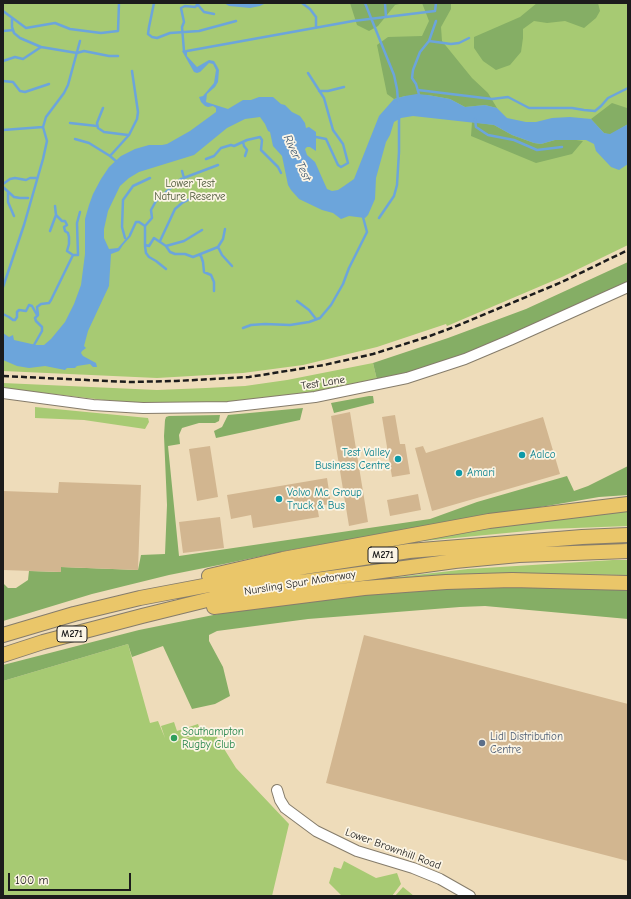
<!DOCTYPE html>
<html>
<head>
<meta charset="utf-8">
<style>
  body { margin:0 }
  #map { position:relative; width:631px; height:899px; overflow:hidden; background:#eedcba; font-family:"Comic Neue",sans-serif }
  canvas { display:block }
  .frame { position:absolute; inset:0; border:4px solid #1c1c1c; pointer-events:none }
  .scale { position:absolute; left:8px; top:873px; width:123px; height:18px; box-sizing:border-box; border:2px solid #1c1c1c; border-top:0; padding-left:5px; font-size:12px; line-height:14px; white-space:nowrap; color:#1c1c1c; -webkit-text-stroke:3px #fcf5e5; paint-order:stroke }
</style>
</head>
<body>
<div id="map">
<canvas width="631" height="899"></canvas>
<div class="frame"></div>
<div class="scale">100 m</div>
</div>
<script>
const g = document.querySelector('canvas').getContext('2d');
g.lineJoin = 'round';
function fill(path, color) { g.fillStyle = color; g.fill(path, 'evenodd'); }
const toPath = rows => new Path2D(rows.map(r => 'M' + r).join(''));
function stroke(path, color, width, dash) { g.strokeStyle = color; g.lineWidth = width; g.lineCap = dash ? 'butt' : 'round'; g.setLineDash(dash || []); g.stroke(path); }
function drawText(font, color, halo, rows, align = 'center') {
  g.font = font + ' "Comic Neue",sans-serif'; g.lineWidth = 3.5; g.setLineDash([]); g.textBaseline = 'middle'; g.strokeStyle = halo; g.fillStyle = color; for (const [text, x, y, turn = 0] of rows) {
    g.save(); g.translate(x, y); g.rotate((+turn || 0) * Math.PI / 180); g.textAlign = isNaN(turn) ? turn : align; if (halo) g.strokeText(text, 0, 0); g.fillText(text, 0, 0); g.restore();
  }
}
fill(toPath([
  [3,3,628,3,628,245,562,277,447,326,446,324,377,347,303,365,243,373,157,378,3,371],
  [373,363,377,380,347,389,231,404,152,404,104,400,3,388,3,383,157,390,206,388,245,386,287,380],
  [35,407,148,418,149,422,145,429,84,420,35,418],
  [628,509,628,526,548,529,413,542,454,532],
  [613,560,628,560,628,575,536,574,354,584,372,580,468,569],
  [128,644,150,723,158,721,165,738,161,726,174,722,177,731,198,724,201,733,173,742,213,731,236,768,289,824,272,896,3,896,3,681],
  [344,861,376,878,397,873,401,884,392,896,342,896,329,883,334,867,341,869],
  [403,887,414,896,395,896]
]), '#a7ca73');
fill(toPath([
  [350,3,404,3,395,5,378,26,369,31,357,25],
  [422,3,451,3,451,9,441,27,442,41,472,78,488,93,497,108,485,105,465,107,450,99,428,95,405,96,394,99,387,94,377,45,388,37,422,36,429,21],
  [537,3,598,3,600,11,596,18,584,28,565,21,547,23,534,21,523,29,523,38,521,52,510,65,496,70,483,61,474,48,474,37,520,17],
  [612,103,627,108,628,124,610,135,604,133,591,119],
  [472,122,494,125,512,135,534,143,541,144,555,140,569,139,583,141,572,154,536,163,471,136],
  [628,262,628,282,459,357,412,372,377,380,373,363,448,338,526,309],
  [369,396,373,396,374,403,334,413,331,403],
  [303,408,300,420,216,438,214,431,222,427,228,415],
  [220,415,219,421,215,423,199,423,182,428,179,435,180,444,168,446,179,556,430,519,477,502,567,476,574,491,588,486,628,466,628,495,599,497,290,550,224,564,169,575,92,594,3,621,3,583,8,588,16,588,28,580,29,571,60,572,61,567,138,570,141,555,165,554,167,505,164,436,165,420,166,417,169,416],
  [628,585,628,619,485,606,460,607,308,619,217,631,209,635,209,641,223,667,230,696,215,704,192,709,163,646,132,657,128,644,3,681,3,665,139,630,253,607,435,587]
]), '#85ae65');
fill(toPath([
  [224,3,266,3,260,6,250,8,229,6],
  [187,50,187,56,197,67,209,60,214,61,217,66,219,70,218,82,215,87,207,94,206,102,228,109,243,100,251,100,259,97,273,97,281,104,285,105,292,112,300,116,305,123,306,128,309,127,316,132,316,151,310,147,307,147,305,149,307,155,315,162,327,189,332,191,338,190,344,186,354,179,379,116,394,99,405,96,417,94,428,95,450,99,465,107,485,105,497,108,507,118,526,122,536,122,552,118,570,117,591,119,604,133,610,134,628,124,628,164,619,170,611,167,596,151,594,144,586,140,555,140,541,144,534,143,512,135,494,125,413,116,401,118,394,122,390,135,386,142,376,178,375,199,368,215,365,218,349,216,341,219,333,213,322,210,299,199,291,190,288,185,282,156,273,146,270,132,268,131,265,124,260,117,245,119,227,128,194,155,139,172,129,178,120,186,108,211,104,229,104,238,109,249,118,248,130,234,131,236,123,245,119,251,111,254,109,286,88,331,84,346,86,348,82,351,81,353,83,356,96,363,97,367,93,367,90,364,77,366,75,368,67,368,65,370,45,366,29,368,17,366,3,360,3,333,9,337,13,335,14,340,36,345,44,345,51,339,65,322,74,304,81,285,85,254,85,219,89,205,93,194,101,179,109,167,121,156,135,149,149,145,162,145,167,144,190,131,216,112,216,108,213,106,208,107,205,106,201,102,199,97,203,96,214,83,216,70,213,64,209,63,200,72,197,73,194,72,182,51]
]), '#6ca5db');
stroke(toPath([
  [154,3,149,27,148,34,152,37,157,38,170,33,199,31,236,21],
  [302,3,310,9,316,17,316,27],
  [365,3,394,75,397,89,398,101],
  [385,3,386,17],
  [198,5,204,12,214,14],
  [3,11,26,28,55,23,70,29,101,33,118,31,119,3],
  [12,19,12,27,14,33,20,38,41,47],
  [3,31,13,30],
  [429,41,436,21],
  [184,51,182,27,184,22,181,8,185,6,195,7,199,3],
  [187,51,353,21,435,11,436,3],
  [3,61,15,57,23,59,41,47,77,53,84,51,109,56,118,56],
  [308,73,324,98,333,130,343,144,348,163,341,167,338,165,326,139,316,137],
  [3,81,13,82,20,91,25,92,49,84],
  [418,90,492,99,508,97,529,108,572,108,584,110,595,111,601,106,608,98,628,88],
  [319,91,328,91,344,87],
  [420,98,416,84,412,78,413,70,420,52,429,41,451,44,459,43,469,38],
  [103,108,97,123,98,128,104,132,128,135],
  [475,119,476,127,488,135,514,140,537,150,562,147],
  [70,123,97,126],
  [3,130,43,127,46,117,64,93,68,85,80,41],
  [75,139,89,143,110,156],
  [243,142,244,146,247,150,245,156],
  [206,159,214,156,221,148,231,145,234,146,247,140,260,137,262,140,261,150,278,167,281,173],
  [117,162,110,156,129,135,137,119,138,112,132,71],
  [182,171,184,178],
  [3,184,10,179,15,178,26,180,30,178,36,178],
  [3,187,14,197,20,198,28,198],
  [8,193,8,202,14,216],
  [55,206,56,215,62,221,65,221,67,225,64,227,65,231,68,233,69,237,69,244,67,251,73,255],
  [379,218,394,196,397,185,399,152,399,117],
  [145,226,152,218,151,210,156,201,181,179,218,165],
  [50,231,56,215],
  [130,235,136,222,139,222,145,226,145,245,149,246,154,238,166,246,170,252,175,254,185,254,193,257,218,247,223,239,225,229],
  [125,238,122,227,123,200,133,186,150,178],
  [160,241,175,209,182,203,200,194],
  [145,246,146,253,149,257,156,261,166,269],
  [166,246,184,241,202,230],
  [218,247,222,255,232,266],
  [199,255,201,256,203,262,204,272,211,275,214,282,214,291],
  [3,287,24,225,43,159,47,141,43,127],
  [297,301,309,310,316,319],
  [3,314,9,317,13,320,15,320,17,317,17,312,19,310,26,311,29,305,32,306,37,315],
  [243,328,251,325,265,324,290,325,309,322,320,318,331,305,343,284,349,268,367,232,363,217],
  [34,345,42,331,42,327,36,321,35,318,38,315,37,307,41,304,49,303,51,300,73,255,78,255,77,223,80,212]
]), '#6ca5db', 2.5);
fill(toPath([
  [350,412,368,522,349,526,331,416],
  [395,415,400,444,405,444,410,474,392,477,382,417],
  [543,417,560,474,432,511,415,448,423,446,426,453],
  [210,446,218,497,197,501,189,449],
  [327,478,331,504,317,506,319,517,253,528,251,515,231,519,227,495],
  [59,482,141,485,138,570,61,567,61,572,3,570,3,491,58,493],
  [418,494,421,510,390,516,387,500],
  [220,517,224,548,183,553,179,522],
  [364,635,628,704,628,861,326,783]
]), '#d2b690');
const minor = toPath([
  [3,393,93,405,143,408,228,407,315,397,407,378,465,359,510,340,628,287],
  [277,790,280,800,285,808,316,831,357,851,413,868,440,879,470,896]
]);
const highway = toPath([
  [209,576,283,559,489,521,628,504],
  [214,607,364,588,446,582,512,580,628,583],
  [3,635,74,614,140,598,304,567,409,551,582,537,628,535],
  [3,655,43,642,142,616,223,596,294,583,455,561,519,555,628,551]
]);
stroke(minor, '#857c6b', 12);
stroke(highway, '#857c6b', 16);
stroke(minor, '#fff', 10);
stroke(highway, '#eac669', 14);
stroke(toPath([
  [3,376,129,382,176,381,249,377,324,365,373,354,427,337,454,327,562,282,628,250]
]), '#1c1c1c', 2.5, [6, 3]);
for (const [x, y, r, color] of [
  [522,455,4,"#0f9aa8"],
  [398,459,4,"#0f9aa8"],
  [459,473,4,"#0f9aa8"],
  [279,499,4,"#0f9aa8"],
  [174,738,4,"#2e9e5b"],
  [482,743,4,"#5c6f8a"]
]) { const dot = new Path2D(); dot.arc(x, y, r, 0, 2 * Math.PI); g.fillStyle = color; g.fill(dot); stroke(dot, '#fcf5e5', 1.5); }
for (const [x, y, w] of [
  [383,555,30],
  [72,634,30]
]) { const box = new Path2D(); box.roundRect(x - w / 2, y - 8, w, 16, 3); g.fillStyle = '#fcf5e5'; g.fill(box); stroke(box, '#1c1c1c', 1); }
drawText('bold 10px', '#1c1c1c', null, [
  ["M271",383,555],
  ["M271",72,634]
]);
drawText('11px', '#4d593a', '#fcf5e5', [
  ["Lower Test",190,184],
  ["Nature Reserve",190,197]
]);
drawText('11px', '#1c1c1c', '#fcf5e5', [
  ["Test Lane",323,383,-9],
  ["Nursling Spur Motorway",300,583,-9],
  ["Lower Brownhill Road",393,849,20]
]);
drawText('11px', '#0d838f', '#fcf5e5', [
  ["Test Valley",390,453,"right"],
  ["Business Centre",390,466,"right"],
  ["Aalco",530,455],
  ["Amari",467,473],
  ["Volvo Mc Group",287,493],
  ["Truck & Bus",287,506]
], 'left');
drawText('11px', '#27864d', '#fcf5e5', [
  ["Southampton",182,732],
  ["Rugby Club",182,745]
], 'left');
drawText('11px', '#4e5e75', '#fcf5e5', [
  ["Lidl Distribution",490,737],
  ["Centre",490,750]
], 'left');
drawText('italic 12px', '#405a72', '#fcf5e5', [
  ["River Test",297,158,65]
]);
</script>
</body>
</html>
